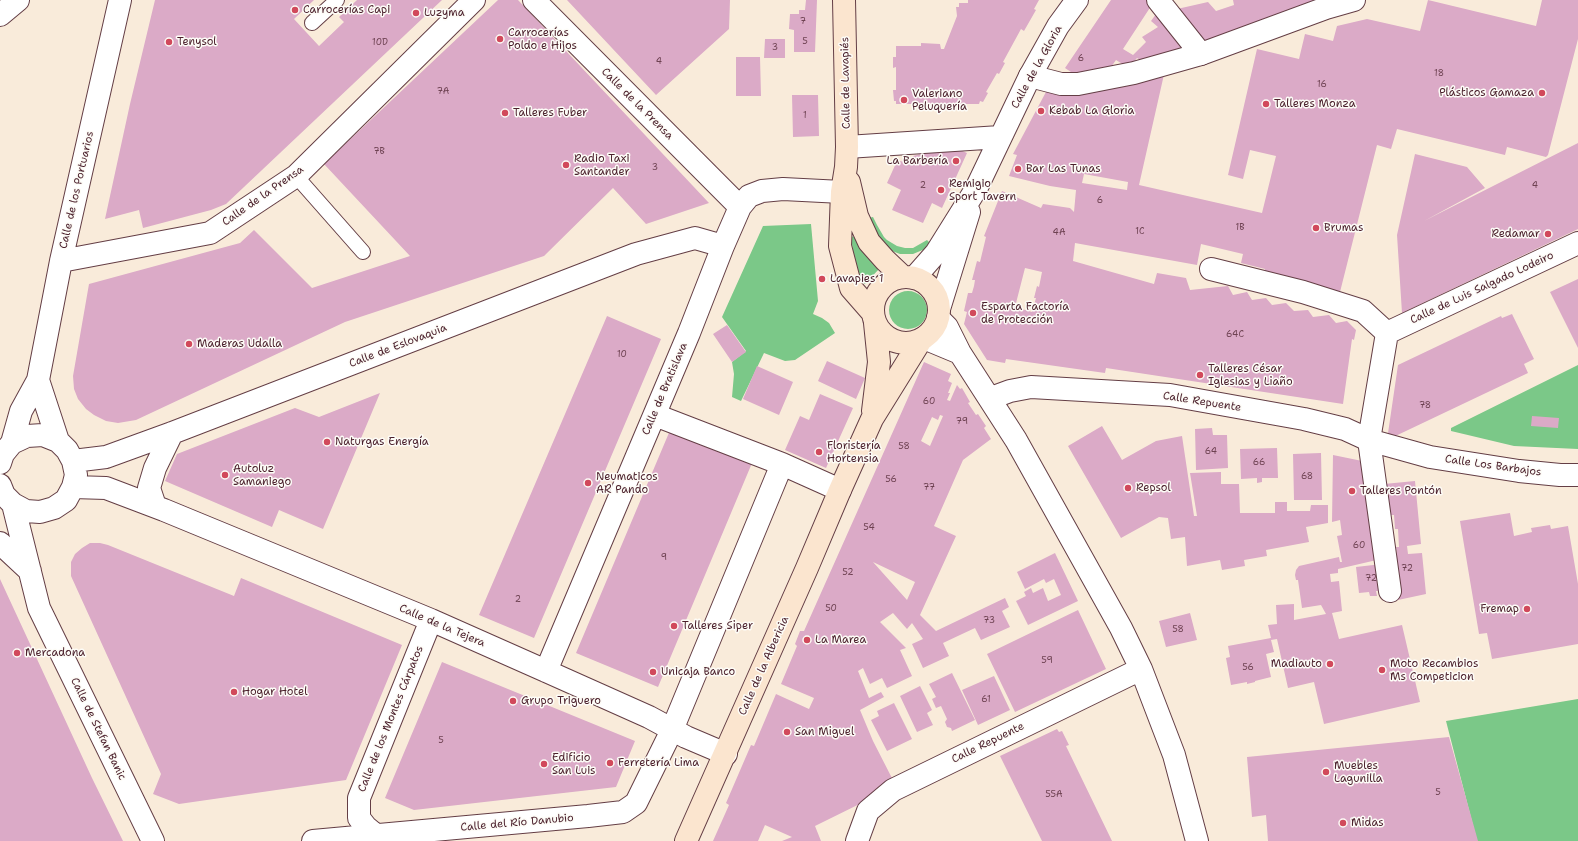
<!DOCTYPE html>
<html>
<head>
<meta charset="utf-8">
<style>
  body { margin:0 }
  canvas { display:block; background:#f9ebda }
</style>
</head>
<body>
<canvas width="1578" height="841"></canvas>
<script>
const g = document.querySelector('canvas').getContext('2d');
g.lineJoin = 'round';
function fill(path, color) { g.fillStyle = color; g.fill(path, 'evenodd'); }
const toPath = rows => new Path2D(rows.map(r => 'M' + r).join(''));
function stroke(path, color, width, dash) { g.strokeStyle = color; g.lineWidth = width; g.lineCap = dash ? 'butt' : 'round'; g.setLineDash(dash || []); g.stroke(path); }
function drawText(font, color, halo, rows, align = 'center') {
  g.font = font + ' "Shantell Sans",sans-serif'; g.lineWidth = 3; g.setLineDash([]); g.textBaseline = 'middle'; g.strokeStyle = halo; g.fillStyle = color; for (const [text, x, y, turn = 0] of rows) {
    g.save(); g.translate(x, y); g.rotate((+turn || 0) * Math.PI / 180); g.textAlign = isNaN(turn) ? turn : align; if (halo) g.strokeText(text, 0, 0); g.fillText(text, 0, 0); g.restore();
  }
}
fill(toPath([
  [873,217,877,225,884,237,887,240,897,246,905,248,913,248,927,240,931,244,925,249,913,254,900,254,892,251,881,243,868,218],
  [811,224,818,301,813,314,822,318,829,323,835,333,795,360,785,361,764,353,741,401,732,397,734,374,732,362,746,351,722,317,763,226],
  [851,236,854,237,879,269,865,284,862,281,857,268,853,252],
  '889 310a19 19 0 1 1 38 0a19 19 0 1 1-38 0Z',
  [1578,365,1578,449,1514,446,1451,431,1451,428],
  [1578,699,1578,841,1477,841,1446,721]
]), '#7bc888');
fill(toPath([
  [155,0,314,0,294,19,319,46,344,22,339,17,357,0,442,0,226,204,211,210,143,228,139,210,105,219,130,104],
  [498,0,518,0,709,203,646,224,613,188,544,256,345,322,136,420,118,423,106,421,94,415,86,409,78,399,74,389,73,376,89,284,240,243,254,230,312,288,410,256,324,164],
  [567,0,730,0,729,29,656,95],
  [806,0,817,0,815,52,794,52,794,30,789,29,790,14,799,14,799,10,805,10],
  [968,0,1039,0,1034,9,1036,10,1024,31,1021,29,1003,62,1005,63,999,74,997,73,986,92,988,93,983,102,980,101,979,104,896,104,896,101,894,101,893,90,896,90,896,67,893,68,893,57,896,57,896,46,921,46,921,43,940,44,941,49,944,49,957,16,956,7,959,7,959,3,968,3],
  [1111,0,1155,0,1123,49,1133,55,1146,42,1142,37,1158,27,1151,21,1159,10,1188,52,1145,63,1137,58,1129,68,1116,60,1104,77,1080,78,1065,68],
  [1233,0,1328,0,1203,43,1177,9,1208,2,1216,11,1234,5],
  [1428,0,1536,26,1542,0,1578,0,1578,39,1548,155,1546,157,1507,147,1505,155,1397,129,1391,149,1377,145,1340,292,1264,273,1265,269,1241,263,1243,254,1201,244,1197,265,1075,243,1073,261,1154,284,1157,273,1186,278,1190,290,1228,286,1233,295,1247,292,1252,300,1266,298,1272,305,1286,303,1294,311,1308,310,1313,317,1329,315,1336,323,1347,321,1356,330,1354,340,1352,339,1343,404,1106,368,1105,373,1006,359,1005,363,987,360,964,324,967,312,964,311,968,293,972,293,974,286,975,280,972,280,977,261,980,262,986,237,984,236,1002,191,1041,208,1043,204,1070,208,1074,212,1076,190,1050,186,1009,176,1017,155,1013,154,1047,90,1165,70,1139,185,1262,213,1276,156,1250,150,1243,179,1228,175,1257,49,1299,59,1305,34,1333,41,1337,26,1367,19,1420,31],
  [1084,174,1128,182,1127,190,1082,183],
  [1025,268,1042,272,1039,287,1037,286,1034,298,1036,298,1032,312,1015,307],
  [765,39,785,39,785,58,764,58],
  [736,57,760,57,761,96,736,96],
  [792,95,818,95,819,136,793,137],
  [1578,143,1578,229,1402,313,1397,235,1415,154,1467,167,1485,188,1424,221],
  [951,146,967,153,942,208,932,203,923,223,892,210,901,190,887,183,897,161,910,162,913,156],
  [1578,279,1578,348,1550,292],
  [1512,314,1534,359,1524,364,1528,373,1387,440,1398,365,1501,316,1502,318],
  [607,316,661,339,534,638,479,615],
  [727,325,746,352,732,362,713,334],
  [827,361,865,378,856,399,818,381],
  [924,362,951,374,948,381,952,383,948,393,950,393,947,400,950,401,957,385,960,389,962,388,970,402,968,403,976,415,978,414,986,426,984,428,991,439,963,460,934,526,956,536,920,615,936,631,1005,598,1009,607,1002,611,1010,627,981,640,975,628,960,635,943,643,949,656,923,668,912,644,923,639,912,623,907,629,893,613,880,622,906,648,900,650,912,676,887,688,882,678,870,684,863,668,858,671,869,698,881,692,884,697,860,710,873,741,896,786,815,826,821,841,782,841,792,837,765,825,758,841,713,841,729,805,726,803,751,745,754,746,776,694,809,709,814,698,781,684,797,646,795,644,800,631,804,631],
  [940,415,943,416,930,446,921,441,932,417,938,420],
  [873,562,915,582,907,600],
  [757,366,793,382,779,415,743,399],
  [380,393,323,529,279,510,272,527,165,481,177,454,295,408,319,417],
  [820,394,853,408,826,468,785,450,800,416,809,420],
  [1532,416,1559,418,1558,428,1531,426],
  [1102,426,1122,460,1156,441,1182,436,1194,516,1197,516,1190,473,1221,472,1221,484,1239,484,1240,513,1275,513,1275,502,1287,502,1287,511,1310,511,1311,505,1328,505,1328,523,1306,527,1309,542,1266,550,1267,556,1244,560,1245,566,1222,570,1220,560,1187,566,1185,537,1171,539,1168,518,1159,517,1121,538,1068,446],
  [671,428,752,463,658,687,576,653],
  [1212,428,1213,435,1227,435,1228,468,1196,470,1195,429],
  [1277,448,1278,478,1262,478,1262,482,1257,483,1257,478,1241,479,1240,449],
  [1321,453,1322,500,1294,500,1293,454],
  [1333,455,1367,462,1381,559,1338,569,1338,573,1330,574,1331,582,1339,581,1342,611,1332,613,1339,639,1402,625,1420,702,1324,724,1314,682,1288,688,1277,639,1271,640,1274,652,1266,654,1271,677,1255,681,1255,682,1247,684,1247,682,1231,685,1226,658,1230,657,1228,646,1271,638,1268,625,1277,624,1276,605,1294,604,1294,620,1326,614,1321,605,1302,608,1298,580,1296,580,1295,575,1296,570,1299,566,1339,557,1340,562,1342,562,1337,536,1342,535,1340,520,1332,522],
  [1415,481,1421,544,1407,546,1408,554,1422,553,1426,594,1398,600,1390,556,1397,555,1396,547,1399,547,1398,529,1395,529,1394,515,1387,515,1384,484],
  [1510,513,1514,536,1532,532,1531,528,1550,525,1551,529,1568,526,1578,584,1578,644,1492,659,1487,633,1479,634,1460,521],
  [90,543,100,543,108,545,234,596,241,578,402,645,346,780,179,804,153,794,161,774,71,576,71,562,75,554,82,548],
  [1055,553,1078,601,1028,625,1016,601,1026,596,1024,592,1031,588,1033,593,1043,588,1048,601,1061,595,1054,579,1046,583,1044,579,1025,589,1017,572],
  [1382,564,1385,591,1376,591,1377,596,1370,596,1369,592,1359,593,1356,567],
  [0,579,92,778,123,841,0,841],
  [1078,610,1106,669,1015,712,987,654],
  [1190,613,1197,640,1166,647,1159,621],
  [442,662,635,741,616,787,414,810,385,798],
  [952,673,975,720,952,731,951,728,947,727,945,722,947,719,941,706,936,708,932,699,936,697,929,684],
  [994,676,1010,710,978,725,962,690],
  [920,686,932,710,927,713,933,725,917,732,900,696],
  [894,703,912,739,887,751,871,720,879,716,877,711],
  [1057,729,1059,732,1062,731,1069,745,1066,746,1112,841,1042,841,1000,756],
  [1449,737,1478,841,1268,841,1266,815,1252,817,1247,757]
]), '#dbaac7');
const service = toPath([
  [312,23,337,0],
  [296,176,363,252]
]);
const pedestrian = toPath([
  [1030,76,1061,84,1078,84,1134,73,1201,54],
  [1369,440,1390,591]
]);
const minor = toPath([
  [534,0,740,207],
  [1158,0,1201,54,1326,8,1354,0],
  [0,15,18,0],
  [847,147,1000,137],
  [61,261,210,233,296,176,474,0],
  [1211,269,1303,292,1363,311,1387,333],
  [914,278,936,253,976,189,1030,76,1058,26,1077,0],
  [939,309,969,212],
  [938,318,947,327,960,353,1016,440,1121,628,1141,669,1174,755,1197,841],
  [1387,333,1578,243],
  [924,338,960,353],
  [38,380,58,441],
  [991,398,1010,391,1031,387,1170,395,1304,419,1345,429,1369,440,1430,457,1519,471,1560,475,1578,475],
  [655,415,782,464,840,490],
  [1369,440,1387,333],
  [12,443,21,411,38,380,61,261,120,0],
  [73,461,106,457,172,433,636,254,695,238,723,246],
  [0,463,3,454,12,443,27,436,43,435,58,441,67,450,73,461,76,475,73,487,66,500,54,508,40,512,26,511,13,504,4,495,0,485],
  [73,487,106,488,164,510,431,620,546,671,649,717,686,737,726,754],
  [13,504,39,608,153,841],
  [155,506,149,488,155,468,172,433],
  [0,543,30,571],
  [546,671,689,333,723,246,740,207,749,196,762,191,783,189,842,192],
  [377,836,366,827,359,818,359,798,431,620],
  [313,841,588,816,623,812,636,803,672,730,782,464],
  [857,841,868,811,893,790,1141,669]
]);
const secondary = toPath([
  [844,0,847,147,846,167,842,192,840,246,851,288,872,312],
  [849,182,857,216,869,242,885,260,903,277],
  '873 310a33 33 0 1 1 66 0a33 33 0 1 1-66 0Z',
  [873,411,879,362,875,323],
  [686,841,807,568,840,490,872,419,921,340]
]);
stroke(service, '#643e45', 16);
stroke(pedestrian, '#643e45', 24);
stroke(minor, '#643e45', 24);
stroke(secondary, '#643e45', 24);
stroke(service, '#fff', 14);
stroke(pedestrian, '#fff', 22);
stroke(minor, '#fff', 22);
stroke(secondary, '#fbe5cf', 22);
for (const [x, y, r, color] of [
  [295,10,4,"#d1495b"],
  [416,13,4,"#d1495b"],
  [500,39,4,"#d1495b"],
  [169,42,4,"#d1495b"],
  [1542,93,4,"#d1495b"],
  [904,100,4,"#d1495b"],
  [1266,104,4,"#d1495b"],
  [1041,111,4,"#d1495b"],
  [505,113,4,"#d1495b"],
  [956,161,4,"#d1495b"],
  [566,165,4,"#d1495b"],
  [1018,169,4,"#d1495b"],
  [941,190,4,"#d1495b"],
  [1316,228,4,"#d1495b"],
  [1548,234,4,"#d1495b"],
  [822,279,4,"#d1495b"],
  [973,313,4,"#d1495b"],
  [189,344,4,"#d1495b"],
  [1200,375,4,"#d1495b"],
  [327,442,4,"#d1495b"],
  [819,452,4,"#d1495b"],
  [225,475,4,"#d1495b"],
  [588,483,4,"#d1495b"],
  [1128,488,4,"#d1495b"],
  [1352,491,4,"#d1495b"],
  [1527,609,4,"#d1495b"],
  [674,626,4,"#d1495b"],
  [807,640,4,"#d1495b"],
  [17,653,4,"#d1495b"],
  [1330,664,4,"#d1495b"],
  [1382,670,4,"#d1495b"],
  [653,672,4,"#d1495b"],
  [234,692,4,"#d1495b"],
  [513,701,4,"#d1495b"],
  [787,732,4,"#d1495b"],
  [610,763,4,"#d1495b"],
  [544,764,4,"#d1495b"],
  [1326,772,4,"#d1495b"],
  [1343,823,4,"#d1495b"]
]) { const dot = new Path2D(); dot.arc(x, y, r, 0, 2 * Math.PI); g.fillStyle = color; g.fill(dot); stroke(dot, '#fdfcf7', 1.5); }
drawText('9px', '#6e4252', null, [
  ["7",803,22],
  ["5",805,42],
  ["10D",380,43],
  ["3",775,48],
  ["6",1081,59],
  ["4",659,62],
  ["18",1439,74],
  ["16",1322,85],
  ["7A",443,92],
  ["1",805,116],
  ["7B",379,152],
  ["3",655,168],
  ["2",923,186],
  ["4",1535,186],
  ["6",1100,201],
  ["1B",1240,228],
  ["1C",1140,232],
  ["4A",1059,233],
  ["64C",1235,335],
  ["10",622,355],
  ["60",929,402],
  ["78",1425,406],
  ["79",962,422],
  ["58",904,447],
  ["64",1211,452],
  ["66",1259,463],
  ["68",1307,477],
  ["56",891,480],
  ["77",929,488],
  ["54",869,528],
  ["60",1359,546],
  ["9",664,558],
  ["72",1407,569],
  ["52",848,573],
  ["72",1371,579],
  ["2",518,600],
  ["50",831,609],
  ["73",989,621],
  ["58",1178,630],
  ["59",1047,661],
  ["56",1248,668],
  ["61",986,700],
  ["5",441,741],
  ["5",1438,793],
  ["55A",1054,795]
]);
drawText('11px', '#4a1f2b', '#fdfcf7', [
  ["Carrocerías Capi",303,10],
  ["Luzyma",424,13],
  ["Carrocerías",508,33],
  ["Poldo e Hijos",508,46],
  ["Tenysol",177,42],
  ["Plásticos Gamaza",1534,93,"right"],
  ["Valeriano",912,94],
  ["Peluquería",912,107],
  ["Talleres Monza",1274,104],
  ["Kebab La Gloria",1049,111],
  ["Talleres Fuber",513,113],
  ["Radio Taxi",574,159],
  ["Santander",574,172],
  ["La Barbería",948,161,"right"],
  ["Bar Las Tunas",1026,169],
  ["Remigio",949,184],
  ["Sport Tavern",949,197],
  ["Brumas",1324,228],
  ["Redamar",1540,234,"right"],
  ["Lavapies 1",830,279],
  ["Esparta Factoría",981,307],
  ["de Protección",981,320],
  ["Maderas Udalla",197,344],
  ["Talleres César",1208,369],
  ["Iglesias y Liaño",1208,382],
  ["Naturgas Energía",335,442],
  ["Floristería",827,446],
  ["Hortensia",827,459],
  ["Autoluz",233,469],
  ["Samaniego",233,482],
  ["Neumaticos",596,477],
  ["AR Pando",596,490],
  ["Repsol",1136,488],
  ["Talleres Pontón",1360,491],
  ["Fremap",1519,609,"right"],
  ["Talleres Siper",682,626],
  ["La Marea",815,640],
  ["Mercadona",25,653],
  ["Madiauto",1322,664,"right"],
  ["Moto Recambios",1390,664],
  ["Ms Competicion",1390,677],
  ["Unicaja Banco",661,672],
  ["Hogar Hotel",242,692],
  ["Grupo Triguero",521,701],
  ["San Miguel",795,732],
  ["Edificio",552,758],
  ["San Luis",552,771],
  ["Ferretería Lima",618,763],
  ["Muebles",1334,766],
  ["Lagunilla",1334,779],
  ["Midas",1351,823]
], 'left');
drawText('11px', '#4a1f2b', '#fdfcf7', [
  ["Calle de la Gloria",1037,67,-61],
  ["Calle de Lavapiés",846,83,-91],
  ["Calle de la Prensa",637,104,45],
  ["Calle de los Portuarios",77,190,-77],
  ["Calle de la Prensa",263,196,-35],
  ["Calle de Luis Salgado Lodeiro",1482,288,-25],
  ["Calle de Eslovaquia",398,346,-21],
  ["Calle de Bratislava",665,389,-67],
  ["Calle Repuente",1202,402,9],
  ["Calle Los Barbajos",1493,466,8],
  ["Calle de la Tejera",442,626,23],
  ["Calle de la Albericia",764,666,-66],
  ["Calle de los Montes Cárpatos",391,719,-68],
  ["Calle de Stefan Banic",98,729,64],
  ["Calle Repuente",988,743,-26],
  ["Calle del Río Danubio",517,823,-5]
]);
</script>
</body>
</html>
